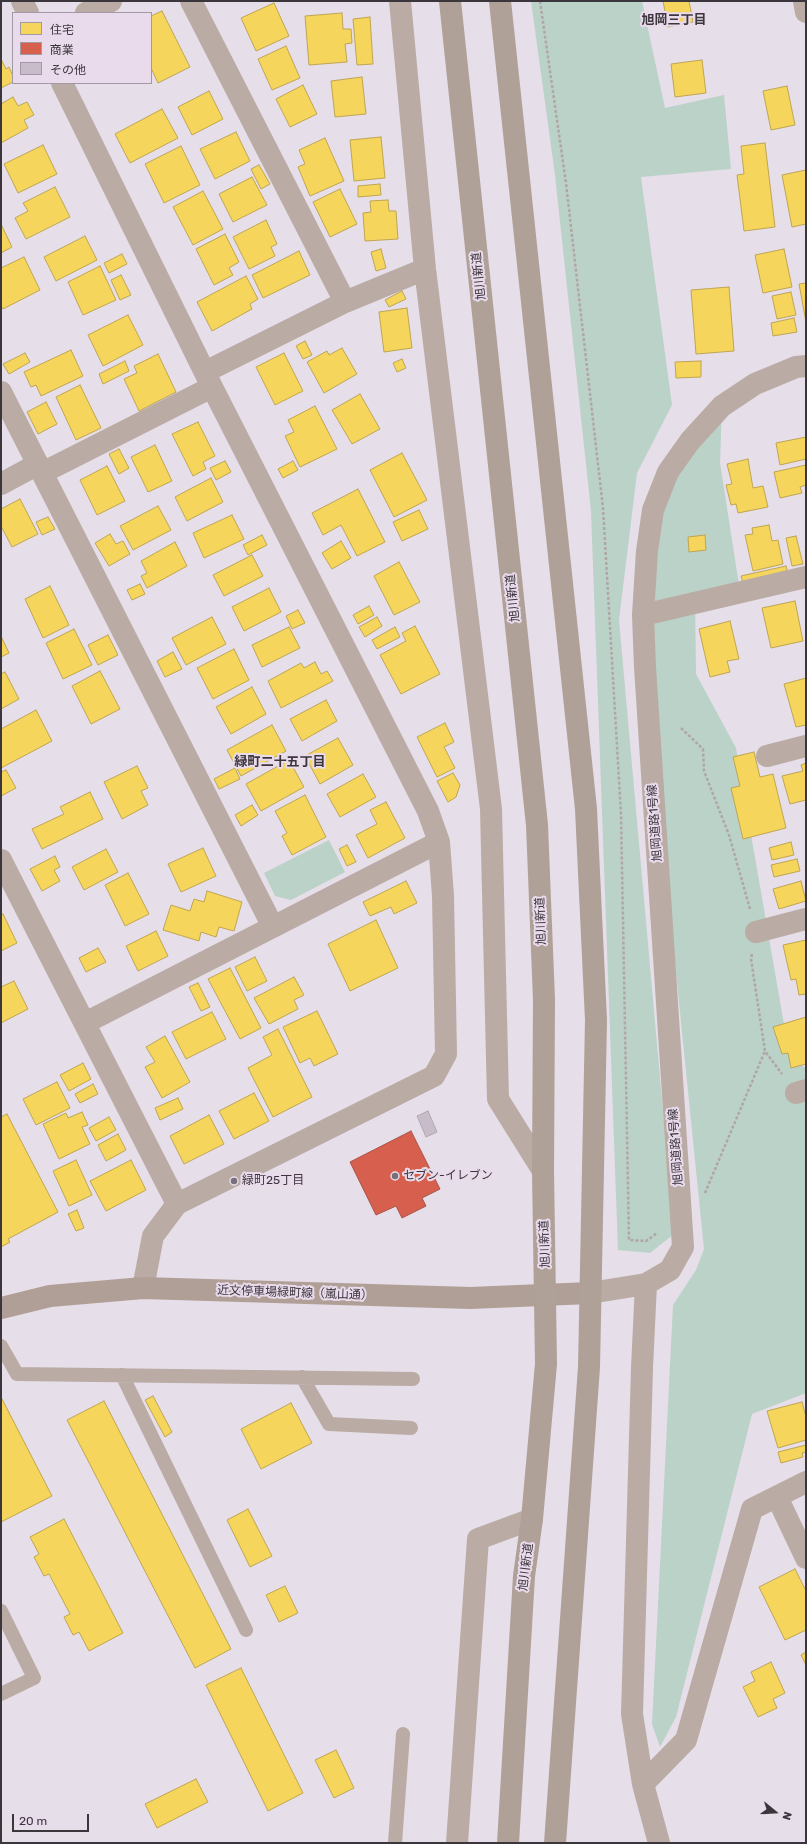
<!DOCTYPE html>
<html>
<head>
<meta charset="utf-8">
<style>
  body { margin:0 }
  #map { position:relative; width:807px; height:1844px; overflow:hidden; background:#e6dee8; font-family:Rubik,"Noto Sans JP",sans-serif }
  canvas { display:block }
  .frame { position:absolute; inset:0; border:2px solid #3b353c; pointer-events:none }
  .legend { position:absolute; left:12px; top:12px; width:140px; height:72px; box-sizing:border-box; background:#e9dbeb; border:1px solid #a399a5; margin:0; padding:5px 7px; list-style:none; font-size:12px; color:#3b353c }
  .legend li { display:flex; align-items:center; gap:8px; height:20px }
  .legend b { width:20px; border:1px solid #a399a5 }
  .north { position:absolute; left:755px; top:1792px; width:40px; height:40px; -webkit-text-stroke:3px #e9dbeb; paint-order:stroke; rotate:108deg; font-size:11px; font-weight:700; line-height:16px; text-align:center; color:#3b353c }
  .north::after { content:''; display:block; margin:auto; width:14px; height:18px; background:#3b353c; clip-path:polygon(50% 0,100% 100%,50% 72%,0 100%) }
  .scale { position:absolute; left:12px; top:1814px; width:77px; height:18px; box-sizing:border-box; border:2px solid #3b353c; border-top:0; padding-left:5px; font-size:12px; line-height:14px; white-space:nowrap; color:#3b353c; -webkit-text-stroke:3px #e9dbeb; paint-order:stroke }
</style>
</head>
<body>
<div id="map">
<canvas width="807" height="1844"></canvas>
<div class="frame"></div>
<ul class="legend">
<li><b style="height:11px;background:#f6d55c"></b>住宅</li>
<li><b style="height:11px;background:#d6604d"></b>商業</li>
<li><b style="height:11px;background:#c8bcca"></b>その他</li>
</ul>
<div class="north">N</div>
<div class="scale">20 m</div>
</div>
<script>
const g = document.querySelector('canvas').getContext('2d');
g.lineJoin = 'round';
function fill(path, color) { g.fillStyle = color; g.fill(path, 'evenodd'); }
const toPath = rows => new Path2D(rows.map(r => 'M' + r).join(''));
function stroke(path, color, width, dash) { g.strokeStyle = color; g.lineWidth = width; g.lineCap = dash ? 'butt' : 'round'; g.setLineDash(dash || []); g.stroke(path); }
function drawText(font, color, halo, rows, align = 'center') {
  g.font = font + ' Rubik,"Noto Sans JP",sans-serif'; g.lineWidth = 4; g.setLineDash([]); g.textBaseline = 'middle'; g.strokeStyle = halo; g.fillStyle = color; for (const [text, x, y, turn = 0] of rows) {
    g.save(); g.translate(x, y); g.rotate((+turn || 0) * Math.PI / 180); g.textAlign = isNaN(turn) ? turn : align; if (halo) g.strokeText(text, 0, 0); g.fillText(text, 0, 0); g.restore();
  }
}
fill(toPath([
  [531,1,642,1,665,108,724,95,731,169,641,177,672,405,637,473,619,620,674,1234,650,1253,618,1250,591,511,555,175],
  [722,406,720,463,739,585,695,596,696,674,736,748,790,1059,806,1068,806,1393,752,1414,676,1717,660,1747,652,1724,673,1305,696,1270,704,1249,645,667,653,510],
  [329,840,345,872,291,900,275,896,264,873]
]), '#bbd2c8');
const homes = toPath([
  [663,1,689,1,693,22,668,27,663,1],
  [274,3,289,36,256,51,241,18,274,3],
  [162,11,190,67,158,83,151,68,151,16,162,11],
  [342,13,343,29,351,29,352,43,345,44,347,62,309,65,305,16,342,13],
  [370,17,373,64,357,65,353,19,370,17],
  [286,46,300,78,272,90,258,59,286,46],
  [1,59,6,69,9,67,13,76,13,82,1,88,1,59],
  [702,60,706,93,675,97,671,64,702,60],
  [362,77,366,114,335,117,331,81,362,77],
  [303,85,317,114,290,127,276,99,303,85],
  [787,86,795,125,771,130,763,91,787,86],
  [209,91,223,119,192,135,178,107,209,91],
  [13,97,18,106,27,102,34,115,24,120,28,128,1,143,1,104,13,97],
  [162,109,178,138,130,163,115,134,162,109],
  [236,132,250,161,215,179,200,149,236,132],
  [381,137,385,178,354,181,350,140,381,137],
  [325,138,344,181,310,196,298,167,305,164,299,150,325,138],
  [765,143,775,227,744,231,737,175,744,174,741,146,765,143],
  [43,145,57,174,18,193,4,164,43,145],
  [181,146,200,185,164,203,145,164,181,146],
  [259,165,270,184,261,189,251,169,259,165],
  [806,170,806,224,792,227,782,175,806,170],
  [252,177,267,205,233,222,219,194,252,177],
  [380,184,381,195,358,197,358,186,380,184],
  [55,187,70,217,26,239,15,218,28,211,23,203,55,187],
  [340,189,357,224,330,237,313,202,340,189],
  [203,191,223,229,193,245,173,207,203,191],
  [388,200,389,211,396,211,398,239,365,241,363,213,371,212,370,201,388,200],
  [266,220,277,244,271,247,275,256,249,269,233,237,266,220],
  [1,224,12,247,1,253,1,224],
  [225,234,239,262,229,268,233,275,214,285,196,249,225,234],
  [85,236,97,260,56,281,44,257,85,236],
  [381,249,386,268,376,271,371,252,381,249],
  [784,249,792,287,763,293,755,255,784,249],
  [299,251,310,275,263,298,252,275,299,251],
  [122,254,127,264,109,273,104,263,122,254],
  [24,257,40,290,3,309,1,306,1,268,24,257],
  [100,266,116,300,83,315,68,282,100,266],
  [121,275,131,295,120,300,111,280,121,275],
  [246,276,258,299,250,304,252,309,212,331,197,302,246,276],
  [806,283,806,322,799,284,806,283],
  [729,287,734,351,696,354,691,290,729,287],
  [402,291,406,299,389,307,385,300,402,291],
  [791,292,796,315,777,319,772,296,791,292],
  [407,308,412,348,384,352,379,312,407,308],
  [128,315,143,345,103,366,88,335,128,315],
  [794,318,797,332,773,336,771,323,794,318],
  [305,341,312,355,303,359,296,346,305,341],
  [342,348,357,374,324,393,307,362,327,351,329,355,342,348],
  [71,350,83,376,41,396,36,385,31,387,24,372,71,350],
  [25,353,30,362,9,374,3,364,25,353],
  [284,353,303,391,275,405,256,367,284,353],
  [158,354,176,392,139,411,124,379,137,373,134,366,158,354],
  [402,359,406,368,397,372,393,363,402,359],
  [125,361,129,371,103,384,99,374,125,361],
  [701,361,701,377,676,378,675,362,701,361],
  [80,385,101,428,76,440,56,397,80,385],
  [360,394,380,429,352,444,332,410,360,394],
  [46,402,57,424,38,434,27,412,46,402],
  [315,406,337,449,300,467,285,436,294,432,288,420,315,406],
  [198,422,215,456,203,462,206,469,193,476,172,434,198,422],
  [806,437,806,459,780,465,776,443,806,437],
  [155,445,172,481,148,492,131,457,155,445],
  [119,449,129,468,119,474,109,454,119,449],
  [402,453,427,500,394,517,370,470,402,453],
  [748,459,753,488,763,486,768,507,738,513,736,504,731,505,726,485,732,484,727,464,748,459],
  [225,461,231,472,216,480,210,468,225,461],
  [293,461,298,470,283,478,278,469,293,461],
  [806,465,806,485,800,487,802,493,780,498,774,472,806,465],
  [107,466,125,501,97,515,80,480,107,466],
  [211,478,223,502,187,521,175,497,211,478],
  [358,489,385,542,357,556,341,525,323,535,312,513,358,489],
  [20,499,38,534,12,547,1,526,1,509,20,499],
  [158,506,171,530,133,550,120,526,158,506],
  [419,510,428,529,402,541,393,522,419,510],
  [232,515,244,539,204,558,193,533,232,515],
  [48,517,55,529,42,535,36,522,48,517],
  [769,525,772,541,778,540,783,564,753,571,745,535,753,534,752,528,769,525],
  [110,534,116,544,123,541,130,554,109,566,95,543,110,534],
  [262,535,267,545,248,555,243,545,262,535],
  [705,535,706,550,689,552,688,537,705,535],
  [796,536,803,564,792,566,786,538,796,536],
  [341,541,351,558,332,569,322,553,341,541],
  [175,542,187,566,147,588,141,576,147,573,141,561,175,542],
  [252,555,263,576,224,596,213,575,252,555],
  [399,562,420,602,394,615,374,576,399,562],
  [786,566,789,577,744,586,741,576,786,566],
  [140,584,145,594,132,600,127,590,140,584],
  [50,586,69,625,43,638,25,599,50,586],
  [269,588,281,612,244,631,232,607,269,588],
  [795,601,803,641,771,648,762,608,795,601],
  [369,606,374,615,358,624,353,615,369,606],
  [298,610,305,623,292,629,286,616,298,610],
  [212,617,226,644,186,665,172,638,212,617],
  [377,617,382,626,365,637,359,627,377,617],
  [730,621,739,659,727,661,730,672,710,677,699,629,730,621],
  [415,626,440,674,401,694,380,655,406,641,402,633,415,626],
  [289,627,300,648,262,667,252,645,289,627],
  [395,627,400,637,377,649,372,640,395,627],
  [74,629,92,665,63,679,46,643,74,629],
  [108,635,118,655,98,665,88,645,108,635],
  [1,636,9,653,1,657,1,636],
  [234,649,249,680,213,699,197,668,234,649],
  [173,652,182,669,165,677,157,661,173,652],
  [315,662,321,674,327,671,333,681,281,708,268,681,301,663,304,668,315,662],
  [100,671,120,709,91,724,72,686,100,671],
  [5,672,19,699,1,709,1,674,5,672],
  [806,678,806,725,796,727,784,684,806,678],
  [252,687,266,714,231,734,216,707,252,687],
  [326,700,337,721,302,741,290,719,326,700],
  [36,710,52,741,1,768,1,729,36,710],
  [445,723,454,742,444,747,455,768,437,777,417,737,445,723],
  [272,725,286,751,241,776,227,750,272,725],
  [338,738,353,765,320,784,305,756,338,738],
  [754,752,760,777,773,774,786,828,743,839,731,788,740,786,733,757,754,752],
  [289,760,304,787,261,811,246,784,289,760],
  [806,763,806,800,790,804,782,776,803,771,801,765,806,763],
  [137,766,148,788,141,791,148,805,122,819,104,782,137,766],
  [235,768,240,779,219,789,214,779,235,768],
  [6,770,16,788,1,796,1,772,6,770],
  [453,773,460,785,456,797,448,802,437,781,453,773],
  [363,774,376,797,340,817,327,794,363,774],
  [90,792,103,819,42,849,32,829,64,814,60,807,90,792],
  [305,795,326,837,292,855,282,836,287,833,275,811,305,795],
  [386,802,405,838,368,858,356,835,377,824,370,810,386,802],
  [252,805,258,815,241,826,235,815,252,805],
  [791,842,794,855,772,860,769,848,791,842],
  [347,845,356,862,347,866,339,849,347,845],
  [203,848,216,876,181,892,168,864,203,848],
  [106,849,118,872,84,890,72,867,106,849],
  [55,856,60,867,54,870,60,881,42,891,30,869,55,856],
  [797,859,800,871,774,877,771,865,797,859],
  [128,873,149,914,125,926,105,885,128,873],
  [406,881,417,903,394,914,391,907,370,916,363,902,406,881],
  [801,881,806,901,779,909,773,889,801,881],
  [207,891,242,902,234,931,219,927,216,937,201,932,199,941,163,930,171,905,190,911,194,899,204,902,207,891],
  [3,914,17,943,1,951,1,915,3,914],
  [376,920,398,968,350,991,328,944,376,920],
  [156,931,168,956,138,971,126,946,156,931],
  [806,940,806,994,799,995,796,979,791,980,783,945,806,940],
  [98,948,106,962,86,972,79,958,98,948],
  [255,957,267,981,247,991,235,967,255,957],
  [230,968,261,1028,240,1039,208,979,230,968],
  [294,977,304,995,294,1000,298,1009,269,1024,254,998,294,977],
  [14,981,28,1009,1,1023,1,987,14,981],
  [198,983,210,1007,201,1011,189,987,198,983],
  [317,1011,338,1054,314,1066,310,1058,300,1063,283,1027,317,1011],
  [212,1012,226,1039,186,1059,172,1032,212,1012],
  [806,1017,806,1064,791,1068,788,1053,782,1054,773,1027,806,1017],
  [278,1029,312,1097,273,1117,248,1068,272,1055,263,1037,278,1029],
  [165,1036,190,1082,162,1098,145,1067,155,1062,146,1047,165,1036],
  [83,1063,91,1079,69,1091,60,1075,83,1063],
  [57,1082,70,1108,36,1125,23,1099,57,1082],
  [93,1084,98,1094,80,1103,75,1094,93,1084],
  [254,1093,269,1121,234,1139,219,1111,254,1093],
  [178,1098,183,1109,160,1120,155,1108,178,1098],
  [82,1112,88,1125,82,1127,90,1144,59,1159,43,1124,66,1113,68,1118,82,1112],
  [7,1114,58,1212,8,1239,10,1242,1,1247,1,1117,7,1114],
  [209,1115,224,1144,184,1164,170,1136,209,1115],
  [109,1117,116,1130,96,1141,89,1128,109,1117],
  [118,1134,126,1150,106,1161,98,1145,118,1134],
  [76,1160,92,1195,69,1206,53,1171,76,1160],
  [131,1160,146,1190,106,1211,90,1181,131,1160],
  [77,1210,84,1228,76,1231,68,1214,77,1210],
  [153,1396,172,1432,165,1437,145,1400,153,1396],
  [1,1397,52,1496,1,1522,1,1397],
  [104,1401,231,1649,195,1668,67,1420,104,1401],
  [802,1402,806,1417,806,1440,778,1448,767,1411,802,1402],
  [291,1403,312,1443,261,1469,241,1429,291,1403],
  [806,1445,806,1452,802,1453,803,1457,781,1463,778,1452,806,1445],
  [248,1509,272,1556,250,1567,227,1520,248,1509],
  [64,1519,123,1633,89,1651,79,1632,73,1635,64,1617,70,1614,49,1574,44,1576,34,1557,39,1554,30,1537,64,1519],
  [795,1569,806,1591,806,1630,785,1640,759,1587,795,1569],
  [285,1586,298,1613,279,1622,266,1595,285,1586],
  [806,1652,806,1665,801,1655,806,1652],
  [771,1662,785,1693,773,1699,777,1708,758,1717,743,1687,755,1681,751,1672,771,1662],
  [241,1668,303,1793,268,1811,206,1685,241,1668],
  [336,1750,354,1788,334,1798,315,1760,336,1750],
  [196,1779,208,1802,157,1828,145,1804,196,1779]
]);
fill(homes, '#f6d55c');
stroke(homes, '#bea552', 1);
const shops = toPath([
  [411,1131,440,1189,422,1198,426,1206,402,1218,396,1206,376,1215,350,1162,411,1131]
]);
fill(shops, '#d6604d');
stroke(shops, '#a85348', 1);
const building = toPath([
  [428,1111,437,1132,426,1137,417,1116,428,1111]
]);
fill(building, '#c8bcca');
stroke(building, '#aea9b0', 1);
stroke(toPath([
  [540,1,566,183,603,508,621,814,629,1240,646,1241,657,1233],
  [681,728,703,749,704,771,729,835,750,909],
  [752,954,751,959,765,1051,782,1074],
  [705,1193,765,1051]
]), '#b0a6a5', 2.5, [3, 2]);
stroke(toPath([
  [1,1346,17,1374,413,1379],
  [122,1375,246,1630],
  [302,1377,329,1424,411,1428],
  [1,1611,34,1678,1,1694],
  [395,1843,403,1734]
]), '#baaba4', 14);
stroke(toPath([
  [22,1,28,13],
  [191,1,345,302],
  [400,1,425,269,491,809,498,1099,543,1171],
  [804,1,806,12],
  [86,13,111,1],
  [62,83,212,387,428,811,439,842,443,896,446,1054,434,1076,177,1204,153,1236,143,1288],
  [205,372,345,302,425,269],
  [1,392,273,927],
  [42,473,212,387],
  [1,484,38,464],
  [643,615,806,577],
  [767,756,806,746],
  [1,860,177,1204],
  [756,932,806,919],
  [85,1023,439,842],
  [796,1093,806,1090],
  [646,1284,642,1368,632,1714,643,1784,659,1843],
  [590,1293,646,1284,670,1270,683,1247,645,667,643,615,647,551,653,510,668,472,690,441,722,406,755,384,796,367,806,366],
  [777,1497,806,1558],
  [643,1784,686,1740,752,1509,806,1482],
  [457,1843,478,1539,532,1519]
]), '#baaba4', 22);
stroke(toPath([
  [1,1308,50,1296,143,1288,470,1298,590,1293]
]), '#b09f97', 22);
stroke(toPath([
  [450,1,537,825,544,1000,543,1171,546,1364,532,1519,524,1576,508,1843],
  [500,1,586,809,596,1020,589,1367,555,1843]
]), '#afa098', 22);
for (const [x, y, r, color] of [
  [395,1176,4,"#777078"],
  [234,1181,4,"#777078"]
]) { const dot = new Path2D(); dot.arc(x, y, r, 0, 2 * Math.PI); g.fillStyle = color; g.fill(dot); stroke(dot, '#e9dbeb', 1.5); }
drawText('12px', '#3b353c', '#e9dbeb', [
  ["旭川新道",479,276,-96],
  ["旭川新道",513,598,-96],
  ["旭岡道路1号線",655,823,-94],
  ["旭川新道",541,921,-92],
  ["旭岡道路1号線",676,1147,-94],
  ["旭川新道",545,1244,-92],
  ["近文停車場緑町線（嵐山通）",295,1293,2],
  ["旭川新道",526,1567,-83]
]);
drawText('12px', '#3b353c', '#e9dbeb', [
  ["セブン-イレブン",403,1176],
  ["緑町25丁目",242,1181]
], 'left');
drawText('bold 13px', '#3b353c', '#e9dbeb', [
  ["旭岡三丁目",674,20],
  ["緑町二十五丁目",280,762]
]);
</script>
</body>
</html>
